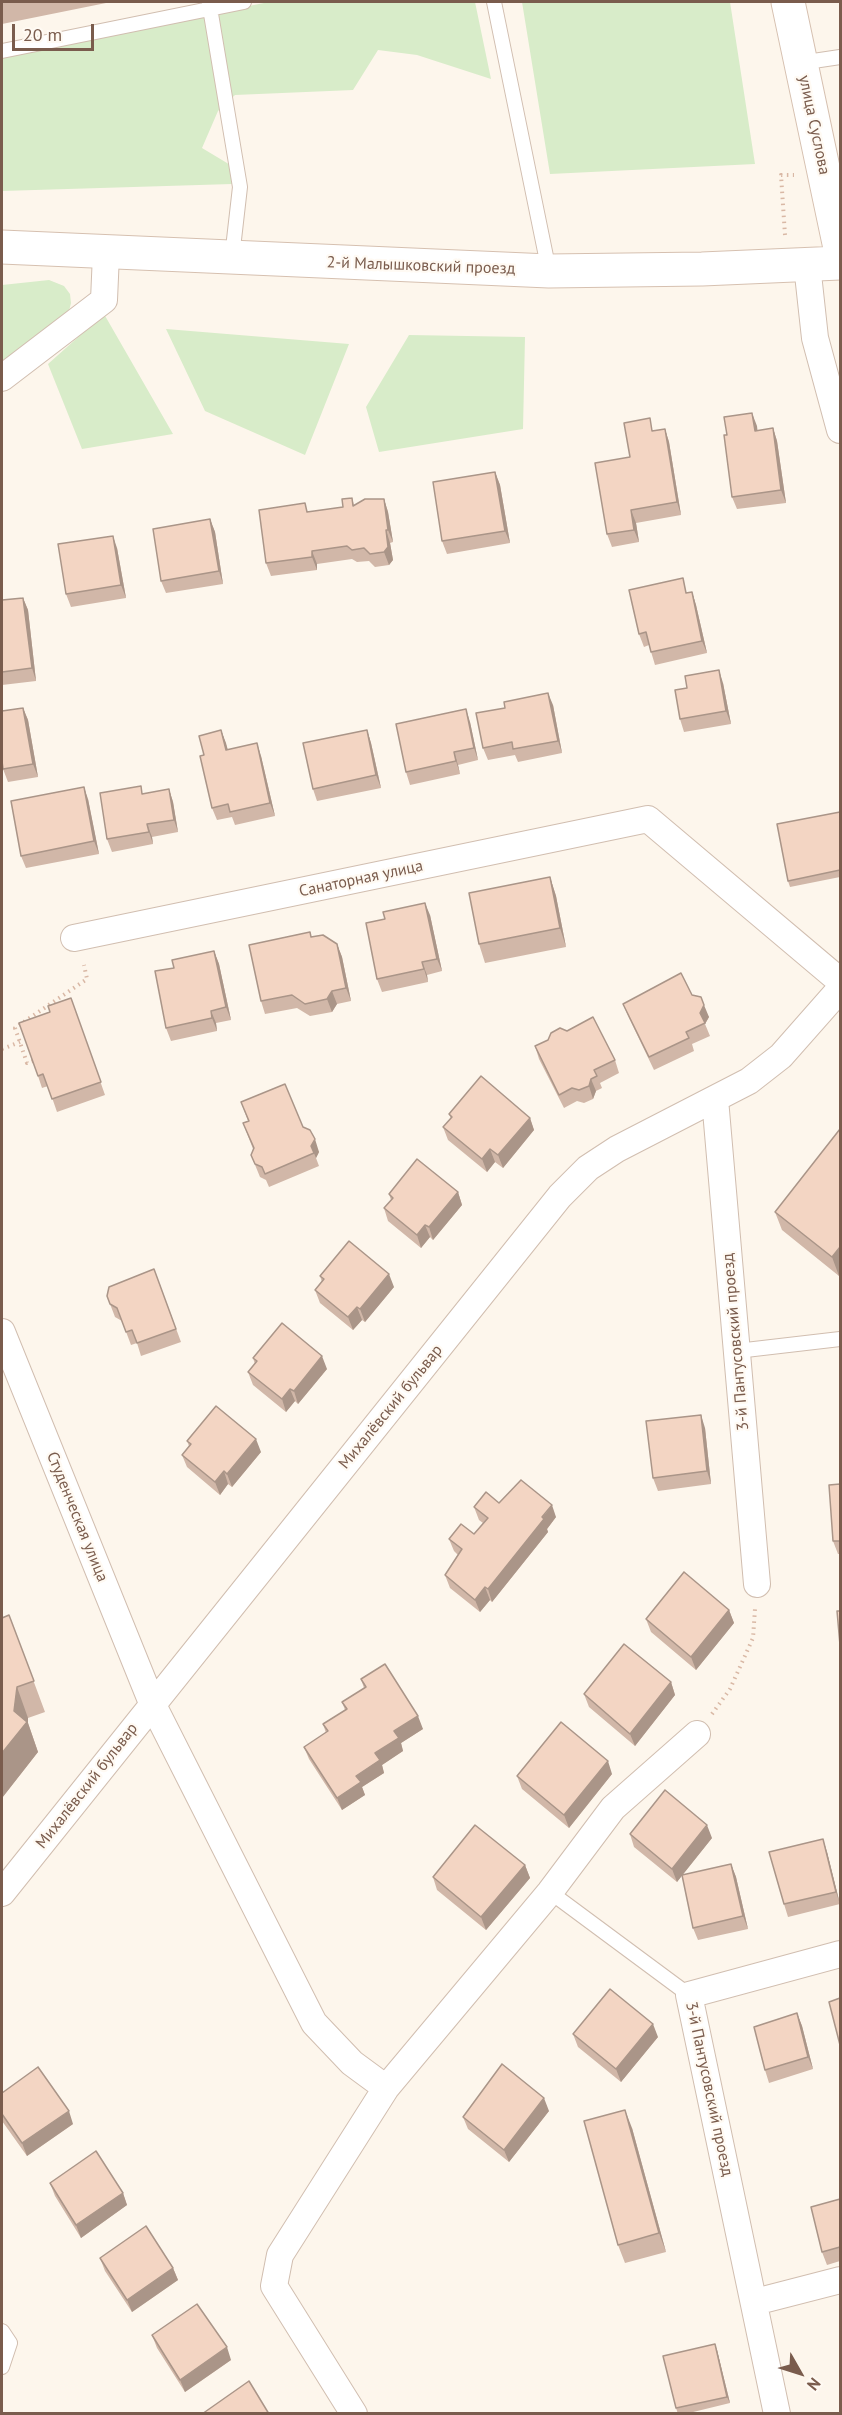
<!DOCTYPE html>
<html>
<head>
<meta charset="utf-8">
<style>
  body { margin:0 }
  #map { position:relative; width:842px; height:2415px; overflow:hidden; background:#fdf6ec; font-family:"PT Sans",sans-serif }
  canvas { display:block }
  .frame { position:absolute; inset:0; border:3px solid #7a5c4d; pointer-events:none }
  .north { position:absolute; left:770px; top:2343px; width:60px; height:60px; -webkit-text-stroke:4px #fffaf3; paint-order:stroke; rotate:129deg; font-size:16px; font-weight:700; line-height:24px; text-align:center; color:#7a5c4d }
  .north::after { content:''; display:block; margin:auto; width:21px; height:27px; background:#7a5c4d; clip-path:polygon(50% 0,100% 100%,50% 72%,0 100%) }
  .scale { position:absolute; left:12px; top:24px; width:82px; height:27px; box-sizing:border-box; border:3px solid #7a5c4d; border-top:0; padding-left:8px; font-size:18px; line-height:21px; white-space:nowrap; color:#7a5c4d; -webkit-text-stroke:4px #fffaf3; paint-order:stroke }
</style>
</head>
<body>
<div id="map">
<canvas width="842" height="2415"></canvas>
<div class="frame"></div>
<div class="north">N</div>
<div class="scale">20 m</div>
</div>
<script>
const g = document.querySelector('canvas').getContext('2d');
g.lineJoin = 'round';
function fill(path, color) { g.fillStyle = color; g.fill(path, 'evenodd'); }
const toPath = rows => new Path2D(rows.map(r => 'M' + r).join(''));
function stroke(path, color, width, dash) { g.strokeStyle = color; g.lineWidth = width; g.lineCap = dash ? 'butt' : 'round'; g.setLineDash(dash || []); g.stroke(path); }
function drawText(font, color, halo, rows, align = 'center') {
  g.font = font + ' "PT Sans",sans-serif'; g.lineWidth = 4.5; g.setLineDash([]); g.textBaseline = 'middle'; g.strokeStyle = halo; g.fillStyle = color; for (const [text, x, y, turn = 0] of rows) {
    g.save(); g.translate(x, y); g.rotate((+turn || 0) * Math.PI / 180); g.textAlign = isNaN(turn) ? turn : align; if (halo) g.strokeText(text, 0, 0); g.fillText(text, 0, 0); g.restore();
  }
}
fill(toPath([
  [269,2,475,2,491,79,417,55,378,50,353,90,235,95,218,111,202,148,237,169,232,184,2,191,2,55],
  [522,2,730,2,755,164,550,174],
  [49,280,64,286,70,294,71,303,69,311,57,324,2,367,2,285],
  [104,314,173,434,82,449,48,364],
  [166,329,349,344,305,455,205,411],
  [409,335,525,337,523,429,379,452,366,407]
]), '#d8ecc9');
const lane = toPath([
  [209,2,240,187,232,257],
  [494,2,549,271],
  [2,51,244,2],
  [800,63,840,57],
  [737,1351,840,1339],
  [550,1892,689,1995],
  [2,2331,10,2343,2,2367]
]);
const street = toPath([
  [807,265,815,338,840,430],
  [2,378,104,300,106,254],
  [74,938,648,819,840,981],
  [715,1099,757,1584],
  [2,1332,152,1703,314,2023,352,2063,386,2088],
  [2,1893,560,1196,588,1168,617,1149,749,1081,781,1056,840,989],
  [755,2302,840,2280],
  [354,2414,274,2286,280,2255,386,2088,550,1892,613,1808,697,1734],
  [777,2414,689,1995,840,1954]
]);
const secondary = toPath([
  [788,2,840,248],
  [2,247,549,271,702,269,840,263]
]);
stroke(lane, '#d1beb0', 16);
stroke(street, '#d1beb0', 28);
stroke(secondary, '#d6c0b0', 35);
stroke(toPath([
  [785,235,781,175,794,175],
  [2,1049,20,1042],
  [33,1061,27,1063,15,1028,87,979,84,965],
  [712,1714,730,1689,753,1638,755,1609]
]), '#d9b8a5', 4, [1.5, 4.5]);
stroke(lane, '#fff', 14);
stroke(street, '#fff', 26);
stroke(secondary, '#fff', 33);
fill(toPath([
  [2,2,105,2,106,3,2,24],
  [757,426,757,431,773,428,777,441,786,503,737,509,732,497],
  [665,429,669,442,681,515,636,523,639,542,612,547,607,534,630,457,655,431],
  [495,472,500,485,510,543,447,554,442,541],
  [352,498,354,505,384,499,388,512,393,542,390,543,393,560,389,565,375,567,369,561,357,562,352,559,317,564,317,570,271,576,266,563,309,512,343,507],
  [210,519,215,532,223,584,166,593,161,581],
  [117,548,126,598,71,607,66,594],
  [692,592,696,605,707,653,655,665,649,645,644,647,639,634,688,593],
  [23,598,28,610,36,681,2,685,2,600],
  [723,683,731,724,684,732,680,719],
  [553,705,562,753,518,762,515,755,488,760,483,748],
  [23,708,28,720,38,777,8,782,3,769],
  [470,722,478,760,458,765,460,774,410,785,406,772],
  [221,730,228,750,261,756,275,816,235,825,232,817,217,820,212,808,204,755],
  [367,730,371,743,381,788,317,801,313,789],
  [169,789,173,802,178,832,152,837,153,844,112,852,107,839,144,794],
  [88,799,99,854,26,868,21,856],
  [840,812,840,877,790,887,788,881],
  [550,877,556,896,566,947,485,963,479,944],
  [430,915,442,971,427,975,428,982,382,992,377,979],
  [312,937,337,944,342,957,351,1001,337,1004,332,1012,310,1016,297,1008,265,1014,261,1001],
  [214,951,219,964,231,1020,216,1023,217,1031,171,1041,166,1028,174,968],
  [692,995,709,1017,705,1024,710,1036,692,1044,694,1051,654,1070,628,1016,623,1004],
  [71,998,105,1095,57,1112,48,1086,42,1088,38,1076,50,1012],
  [535,1046,615,1060,619,1073,600,1083,602,1088,596,1091,593,1099,584,1103,577,1101,564,1108,539,1059],
  [241,1102,303,1127,319,1152,316,1158,319,1166,269,1187,266,1180,260,1177,251,1155,253,1149,243,1123,248,1121],
  [449,1114,530,1118,534,1130,503,1168,495,1162,487,1172,448,1140,443,1127,451,1119],
  [840,1129,839,1276,782,1230,775,1212],
  [458,1192,462,1205,433,1240,430,1237,421,1248,388,1221,384,1208,391,1200,389,1194],
  [154,1269,181,1342,141,1356,137,1343,131,1345,122,1321,115,1317,107,1296],
  [320,1276,394,1287,365,1322,362,1320,353,1330,320,1303,315,1290,322,1282],
  [253,1358,327,1369,298,1404,295,1401,286,1412,253,1385,248,1372,255,1364],
  [705,1428,711,1484,658,1491,653,1478],
  [187,1441,261,1452,232,1487,228,1484,220,1495,187,1467,182,1455,189,1446],
  [840,1484,840,1554,838,1554,833,1541],
  [499,1503,556,1517,547,1529,548,1532,492,1602,490,1600,480,1612,450,1588,445,1575,458,1555,454,1551,449,1539,474,1534,483,1523,479,1520,474,1507],
  [729,1610,734,1623,696,1670,651,1632,646,1619],
  [9,1615,45,1712,28,1718,28,1723,38,1752,2,1798,2,1618],
  [361,1679,423,1729,401,1743,403,1751,382,1765,384,1773,362,1787,365,1795,342,1810,309,1759,304,1747,326,1733,323,1724,345,1710,342,1702,364,1688],
  [671,1682,675,1695,635,1746,589,1707,584,1694],
  [612,1774,569,1828,522,1789,517,1776],
  [630,1834,712,1838,682,1875,731,1864,736,1877,748,1929,698,1940,693,1928,682,1875,677,1882,634,1847],
  [827,1852,840,1904,788,1917,784,1904],
  [525,1865,530,1878,486,1930,437,1890,433,1877],
  [797,2013,802,2026,813,2069,769,2083,765,2070],
  [573,2034,658,2037,621,2082,578,2047],
  [2,2093,73,2124,27,2156,2,2121],
  [549,2111,509,2162,468,2129,463,2117],
  [632,2128,666,2252,625,2263,618,2245],
  [50,2183,123,2193,127,2205,81,2238,55,2196],
  [840,2199,840,2261,827,2265,822,2252],
  [100,2258,173,2268,178,2280,132,2312,105,2271],
  [152,2335,231,2360,185,2392,157,2348],
  [717,2350,730,2403,685,2414,678,2414,676,2408]
]), '#d1b7a8');
fill(toPath([
  [752,413,757,426,759,444,755,431],
  [773,428,777,441,786,503,781,490],
  [665,429,669,442,681,515,677,502],
  [495,472,500,485,510,543,505,531],
  [384,499,388,512,393,542,388,530],
  [631,510,636,523,639,542,634,530],
  [210,519,215,532,223,584,219,571],
  [386,530,390,543,393,560,389,565,384,552],
  [113,536,117,548,126,598,121,585],
  [312,551,317,564,317,570,312,557],
  [692,592,696,605,707,653,702,641],
  [23,598,28,610,36,681,32,668],
  [719,670,723,683,731,724,726,711],
  [548,693,553,705,562,753,558,741],
  [23,708,28,720,38,777,33,764],
  [466,709,470,722,478,760,474,748],
  [221,730,226,743,231,763,226,750],
  [367,730,371,743,381,788,376,775],
  [257,743,261,756,275,816,270,803],
  [454,752,458,765,460,774,456,761],
  [84,787,88,799,99,854,94,841],
  [169,789,173,802,178,832,174,820],
  [147,824,152,837,153,844,149,832],
  [550,877,556,896,566,947,560,928],
  [425,903,430,915,442,971,437,959],
  [337,944,342,957,351,1001,346,988],
  [214,951,219,964,231,1020,226,1007],
  [422,962,427,975,428,982,424,969],
  [332,991,337,1004,332,1012,327,999],
  [704,1005,709,1017,705,1024,700,1013],
  [211,1011,216,1023,217,1031,212,1018],
  [591,1079,596,1091,593,1099,589,1086],
  [530,1118,534,1130,503,1168,498,1155],
  [315,1139,319,1152,316,1158,311,1146],
  [490,1149,495,1162,487,1172,482,1159],
  [458,1192,462,1205,433,1240,429,1227],
  [425,1225,430,1237,421,1248,417,1235],
  [840,1247,840,1274,839,1276,832,1257],
  [389,1274,394,1287,365,1322,360,1309],
  [357,1307,362,1320,353,1330,348,1317],
  [322,1356,327,1369,298,1404,294,1391],
  [290,1389,295,1401,286,1412,282,1399],
  [701,1415,705,1428,711,1484,707,1471],
  [256,1439,261,1452,232,1487,227,1474],
  [224,1471,228,1484,220,1495,215,1482],
  [552,1505,556,1517,547,1529,548,1532,492,1602,488,1589],
  [485,1587,490,1600,480,1612,475,1600],
  [729,1610,734,1623,696,1670,691,1657],
  [671,1682,675,1695,635,1746,630,1734],
  [17,1687,28,1718,28,1723,38,1752,2,1798,2,1753,14,1711],
  [418,1716,423,1729,401,1743,403,1751,382,1765,384,1773,362,1787,365,1795,342,1810,337,1798,394,1731],
  [608,1761,612,1774,569,1828,564,1815],
  [707,1825,712,1838,677,1882,672,1869],
  [823,1839,827,1852,840,1904,836,1892],
  [731,1864,736,1877,748,1929,743,1916],
  [525,1865,530,1878,486,1930,481,1917],
  [797,2013,802,2026,813,2069,808,2057],
  [653,2024,658,2037,621,2082,616,2069],
  [544,2098,549,2111,509,2162,504,2150],
  [625,2110,632,2128,666,2252,659,2233],
  [69,2111,73,2124,27,2156,22,2143],
  [123,2193,127,2205,81,2238,76,2225],
  [173,2268,178,2280,132,2312,127,2300],
  [715,2344,717,2350,730,2403,727,2397],
  [227,2347,231,2360,185,2392,180,2380]
]), '#aa9588');
const building = toPath([
  [752,413,755,431,773,428,781,490,732,497,724,435,727,435,724,417,752,413],
  [650,418,652,431,665,429,677,502,631,510,634,530,607,534,595,463,630,457,624,423,650,418],
  [495,472,505,531,442,541,433,482,495,472],
  [352,498,353,506,365,499,384,499,388,530,386,530,388,547,384,552,370,554,364,548,352,550,347,546,312,551,312,557,266,563,259,510,305,503,307,512,343,507,342,499,352,498],
  [210,519,219,571,161,581,153,529,210,519],
  [113,536,121,585,66,594,58,544,113,536],
  [683,578,686,593,692,592,702,641,651,652,646,632,639,634,629,590,683,578],
  [23,598,32,668,2,672,2,600,23,598],
  [719,670,726,711,680,719,675,690,687,688,685,676,719,670],
  [548,693,558,741,513,749,512,742,483,748,476,713,505,708,504,702,548,693],
  [23,708,33,764,3,769,2,761,2,711,23,708],
  [466,709,474,748,454,752,456,761,406,772,396,724,466,709],
  [221,730,226,750,257,743,270,803,230,812,228,804,212,808,200,756,204,755,199,736,221,730],
  [367,730,376,775,313,789,303,743,367,730],
  [141,786,142,794,169,789,174,820,147,824,149,832,107,839,100,793,141,786],
  [84,787,94,841,21,856,11,801,84,787],
  [840,812,840,870,788,881,777,824,840,812],
  [550,877,560,928,479,944,469,893,550,877],
  [425,903,437,959,422,962,424,969,377,979,366,923,385,919,383,912,425,903],
  [310,932,311,937,323,935,337,944,346,988,332,991,327,999,305,1004,292,995,261,1001,249,945,310,932],
  [214,951,226,1007,211,1011,212,1018,166,1028,155,971,174,968,172,960,214,951],
  [681,973,692,995,701,997,704,1005,700,1013,705,1023,686,1032,689,1038,649,1057,623,1004,681,973],
  [71,998,101,1082,52,1099,43,1074,38,1076,19,1023,50,1012,48,1006,71,998],
  [593,1017,615,1060,594,1070,597,1076,591,1079,589,1086,579,1090,572,1088,559,1095,535,1046,548,1040,551,1033,560,1028,567,1031,593,1017],
  [481,1076,530,1118,498,1155,490,1149,482,1159,443,1127,452,1117,449,1114,481,1076],
  [285,1084,303,1127,310,1130,315,1139,311,1146,314,1153,265,1174,262,1167,255,1164,251,1155,254,1148,243,1123,249,1121,241,1102,285,1084],
  [840,1129,840,1247,832,1257,775,1212,840,1129],
  [417,1159,458,1192,429,1227,425,1225,417,1235,384,1208,393,1198,389,1194,417,1159],
  [349,1241,389,1274,360,1309,357,1307,348,1317,315,1290,324,1279,320,1276,349,1241],
  [154,1269,176,1329,137,1343,132,1330,126,1332,117,1308,110,1304,107,1296,109,1287,154,1269],
  [282,1323,322,1356,294,1391,290,1389,282,1399,248,1372,257,1361,253,1358,282,1323],
  [216,1406,256,1439,227,1474,224,1471,215,1482,182,1455,191,1444,187,1441,216,1406],
  [701,1415,707,1471,653,1478,646,1421,701,1415],
  [521,1480,552,1505,542,1517,544,1519,488,1589,485,1587,475,1600,445,1575,462,1549,449,1539,461,1524,474,1534,488,1518,474,1507,486,1492,499,1503,521,1480],
  [840,1484,840,1541,833,1541,829,1485,840,1484],
  [684,1572,729,1610,691,1657,646,1619,684,1572],
  [837,1611,840,1611,840,1645,837,1611],
  [9,1615,34,1681,17,1687,14,1711,27,1722,2,1753,2,1618,9,1615],
  [624,1644,671,1682,630,1734,584,1694,624,1644],
  [385,1664,418,1716,394,1731,399,1738,375,1753,380,1760,356,1776,361,1782,337,1798,304,1747,328,1731,323,1724,347,1709,342,1702,366,1687,361,1679,385,1664],
  [561,1722,608,1761,564,1815,517,1776,561,1722],
  [665,1790,707,1825,672,1869,630,1834,665,1790],
  [475,1825,525,1865,481,1917,433,1877,475,1825],
  [823,1839,836,1892,784,1904,769,1852,823,1839],
  [731,1864,743,1916,693,1928,682,1875,731,1864],
  [610,1989,653,2024,616,2069,573,2034,610,1989],
  [840,1998,840,2045,829,2002,840,1998],
  [797,2013,808,2057,765,2070,754,2027,797,2013],
  [502,2064,544,2098,504,2150,463,2117,502,2064],
  [38,2067,69,2111,22,2143,2,2114,2,2093,38,2067],
  [625,2110,659,2233,618,2245,584,2121,625,2110],
  [96,2151,123,2193,76,2225,50,2183,96,2151],
  [840,2199,840,2247,822,2252,811,2207,840,2199],
  [146,2226,173,2268,127,2300,100,2258,146,2226],
  [197,2304,227,2347,180,2380,152,2335,197,2304],
  [715,2344,727,2397,676,2408,663,2356,715,2344],
  [249,2381,269,2414,202,2414,249,2381]
]);
fill(building, '#f3d5c3');
stroke(building, '#aa9588', 1.5);
drawText('16px', '#7a5c4d', '#fffaf3', [
  ["улица Суслова",814,125,78],
  ["2-й Малышковский проезд",421,266,2],
  ["Санаторная улица",361,879,-12],
  ["3-й Пантусовский проезд",736,1342,-95],
  ["Михалёвский бульвар",391,1407,-51],
  ["Студенческая улица",77,1517,68],
  ["Михалёвский бульвар",87,1786,-52],
  ["3-й Пантусовский проезд",709,2089,78]
]);
</script>
</body>
</html>
